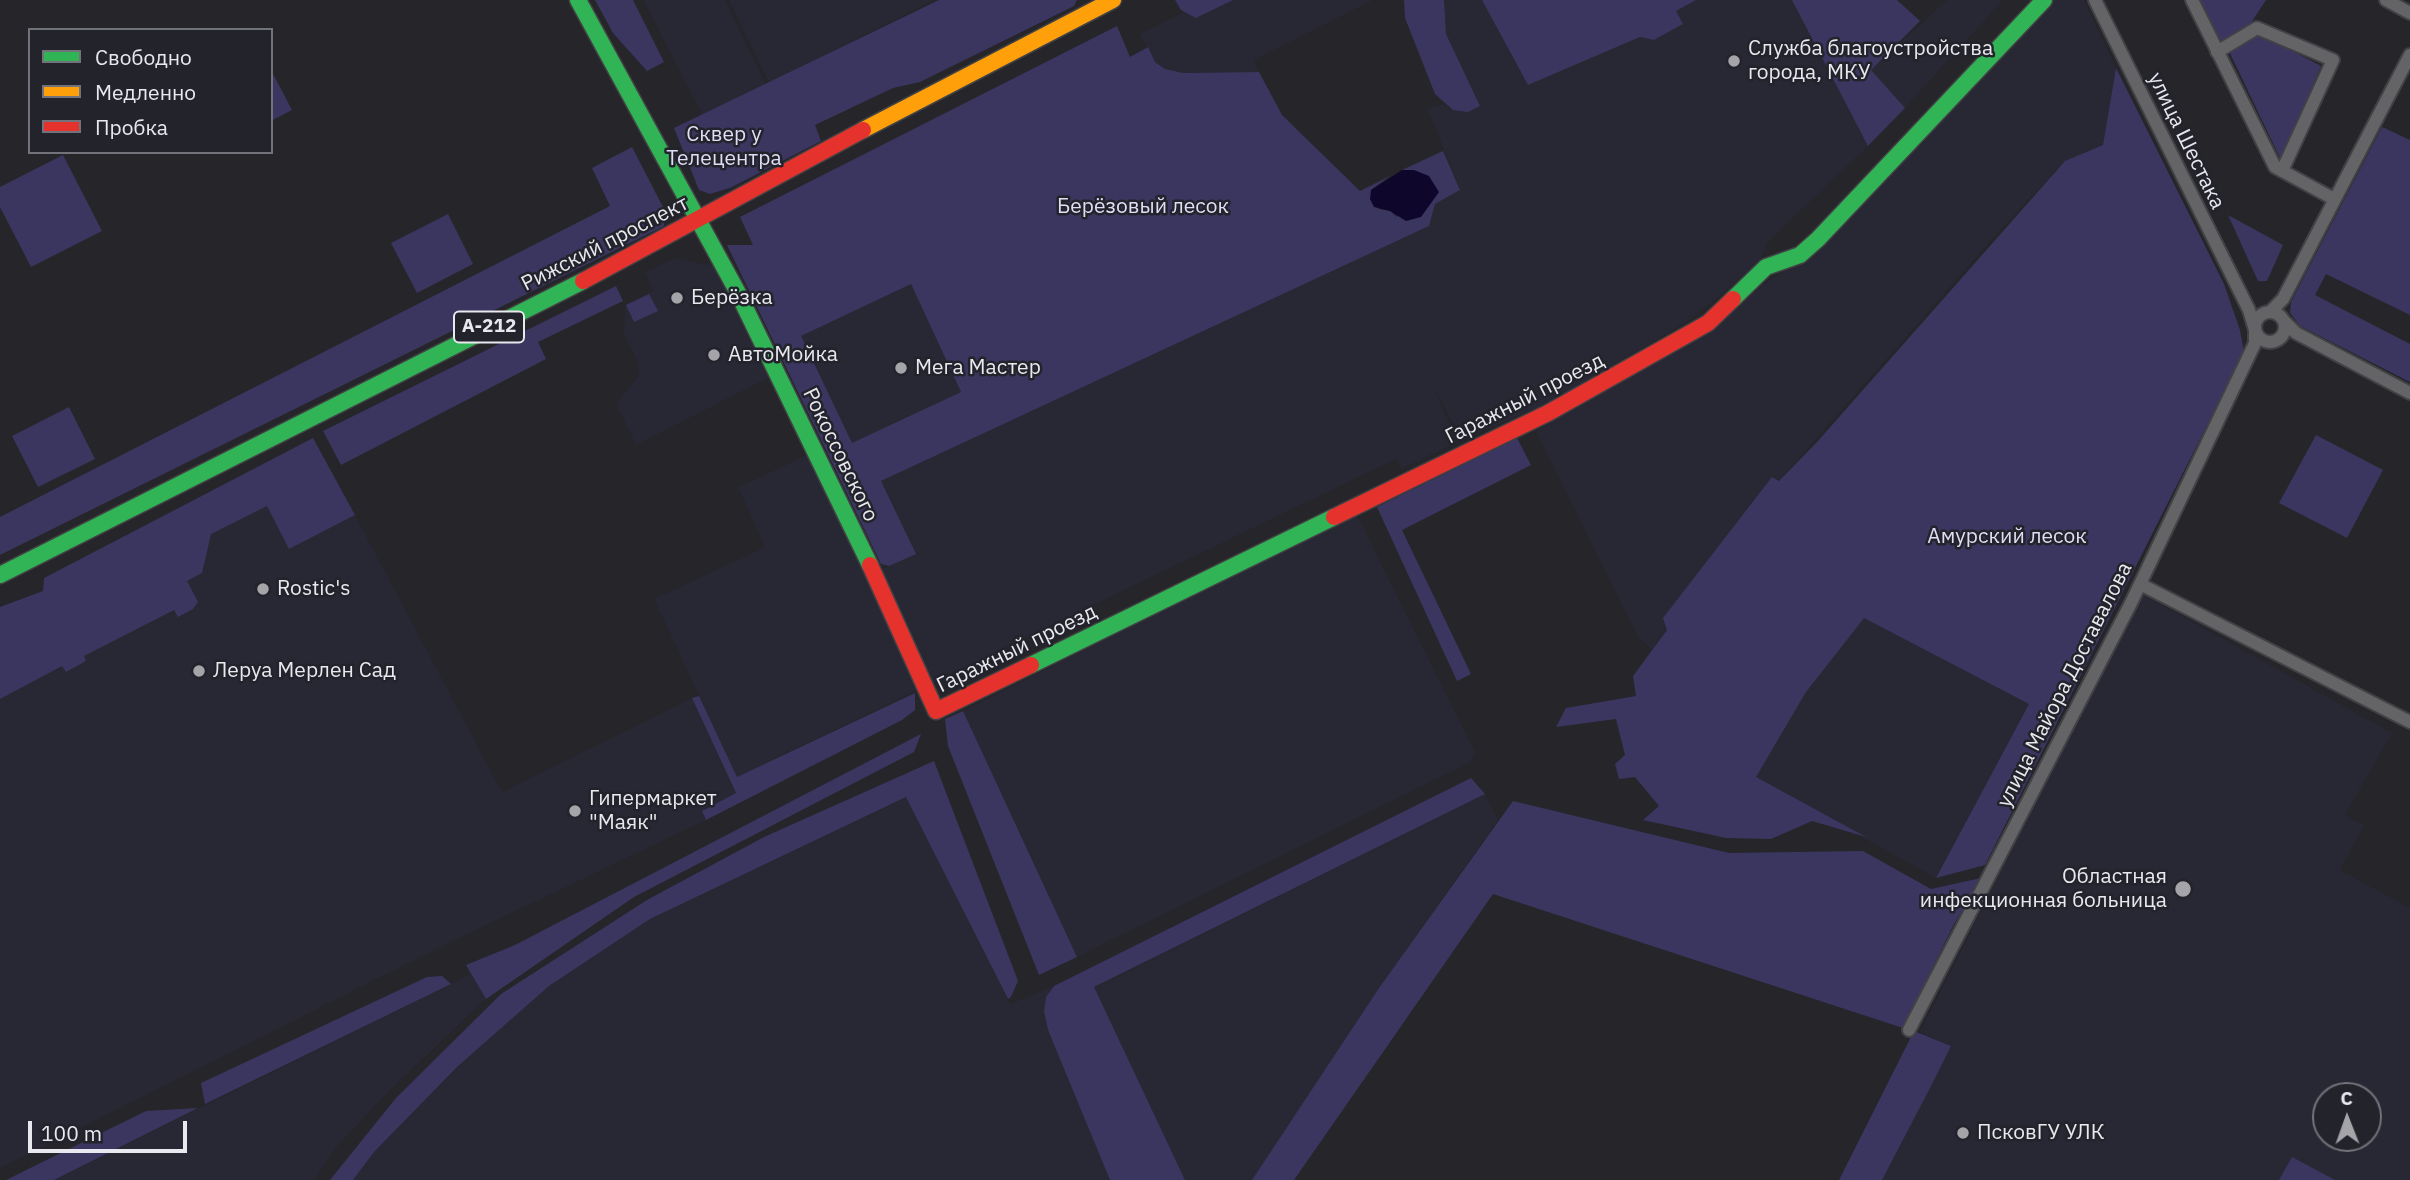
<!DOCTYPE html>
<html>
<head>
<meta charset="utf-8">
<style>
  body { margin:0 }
  #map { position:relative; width:2410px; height:1180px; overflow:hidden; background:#25252a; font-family:"IBM Plex Sans",sans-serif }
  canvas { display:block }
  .legend { position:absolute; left:28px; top:28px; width:245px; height:126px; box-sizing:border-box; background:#23232c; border:2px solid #72727a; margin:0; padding:9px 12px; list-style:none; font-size:21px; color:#e8e8ee }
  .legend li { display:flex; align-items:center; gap:14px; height:35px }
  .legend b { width:35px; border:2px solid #72727a }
  .north { position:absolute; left:2312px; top:1082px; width:70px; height:70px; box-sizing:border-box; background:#23232c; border:2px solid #72727a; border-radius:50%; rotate:359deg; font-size:19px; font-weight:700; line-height:28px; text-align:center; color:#e8e8ee }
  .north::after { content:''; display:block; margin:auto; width:24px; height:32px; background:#a4a4a9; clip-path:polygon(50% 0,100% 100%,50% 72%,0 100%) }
  .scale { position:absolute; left:28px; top:1121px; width:159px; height:32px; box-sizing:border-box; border:4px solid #e8e8ee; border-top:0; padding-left:9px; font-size:21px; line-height:24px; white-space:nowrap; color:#e8e8ee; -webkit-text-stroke:5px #23232c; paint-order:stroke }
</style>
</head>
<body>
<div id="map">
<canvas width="2410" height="1180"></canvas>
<ul class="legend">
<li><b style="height:9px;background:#30b455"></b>Свободно</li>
<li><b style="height:9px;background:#ff9f0a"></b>Медленно</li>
<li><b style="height:9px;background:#e5322d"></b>Пробка</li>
</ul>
<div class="north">С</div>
<div class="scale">100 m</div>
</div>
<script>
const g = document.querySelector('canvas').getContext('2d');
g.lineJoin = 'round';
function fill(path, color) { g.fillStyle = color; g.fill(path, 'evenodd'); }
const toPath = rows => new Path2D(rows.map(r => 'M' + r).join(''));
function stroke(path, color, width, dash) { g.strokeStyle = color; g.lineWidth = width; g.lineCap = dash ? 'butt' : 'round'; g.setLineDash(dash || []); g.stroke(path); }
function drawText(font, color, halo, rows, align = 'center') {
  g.font = font + ' "IBM Plex Sans",sans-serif'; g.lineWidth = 5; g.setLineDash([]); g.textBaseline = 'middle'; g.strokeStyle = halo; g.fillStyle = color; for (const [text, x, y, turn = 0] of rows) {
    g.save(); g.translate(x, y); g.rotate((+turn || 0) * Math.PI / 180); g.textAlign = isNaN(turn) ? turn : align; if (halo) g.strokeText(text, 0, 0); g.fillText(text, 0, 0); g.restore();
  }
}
fill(toPath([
  [643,0,725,0,766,85,703,116],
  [729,0,934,0,769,83],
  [1208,0,1373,0,1254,60,1259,72,1183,73,1165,69,1155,62,1140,34],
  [1444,0,1482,0,1528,85,1640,37,1654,40,1683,24,1675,11,1696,0,1793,0,1868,146,1769,241,1758,264,1690,320,1548,403,1462,440,1433,386,1458,442,1401,469,1396,459,737,777,654,599,765,547,738,487,812,453,870,575,915,553,881,481,1429,226,1435,204,1460,190,1427,108,1444,104,1453,110,1480,106,1446,34],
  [1947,0,2003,0,1905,108,1870,70],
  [2052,0,2084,0,2116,68,2103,145,2065,161,1994,237,1779,481,1773,477,1652,650,1638,637,1536,431,1702,335,1764,284,1804,257],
  [675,258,714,266,768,378,636,445,616,404,639,375,637,360,624,335,625,305,653,291,645,272],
  [911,284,961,392,852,443,800,336],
  [267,505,289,548,355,515,502,792,692,698,736,794,703,810,706,820,447,944,0,1168,0,667,205,567,193,543],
  [1356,513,1475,752,1471,762,1077,957,963,711],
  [2141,593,2392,733,2345,815,2364,825,2340,870,2410,908,2410,1180,1882,1180,1951,1046,1920,1032],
  [2326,1096,2368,1096,2368,1138,2326,1138],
  [1863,617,2029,704,1936,878,1755,778,1806,692],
  [1485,794,1498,820,1379,988,1252,1180,1185,1180,1094,988],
  [907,797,1010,1004,1054,986,1046,997,1044,1010,1048,1030,1110,1180,353,1180,374,1152,457,1067,549,986,650,919],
  [471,974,486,999,385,1095,336,1148,314,1180,54,1180]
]), '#282734');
fill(toPath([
  [595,0,633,0,664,62,647,71,613,33],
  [939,0,1077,0,1074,6,920,82,893,88,815,125,821,141,730,188,710,194,699,190,674,128],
  [1175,0,1233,0,1196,18,1181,10],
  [1404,0,1444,0,1446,34,1480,106,1468,112,1453,110,1435,94,1405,18],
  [1482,0,1696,0,1676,11,1683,24,1654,40,1640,37,1528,85],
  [1792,0,1897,0,1920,21,1871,70,1905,108,1868,146],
  [2195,0,2266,0,2247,29,2218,46],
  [1117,26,1130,57,1148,47,1155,62,1165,69,1183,73,1259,72,1282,115,1360,191,1390,176,1371,190,1379,209,1390,211,1397,217,1414,170,1402,170,1443,151,1460,190,1435,204,1429,226,881,481,916,554,889,566,881,564,727,245,753,245,740,217],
  [911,284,961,392,852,443,801,336],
  [2253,34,2264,36,2321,66,2281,160,2227,47],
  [2116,68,2224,284,2240,330,2244,352,1985,865,1936,878,2029,704,1864,618,1806,692,1756,777,1866,837,1812,821,1771,839,1726,838,1643,820,1659,806,1635,777,1619,779,1615,764,1625,755,1616,719,1556,727,1566,708,1636,696,1633,676,1667,630,1663,618,1772,477,1779,481,1817,442,2065,161,2103,145],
  [271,70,292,110,271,121],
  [2382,127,2410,140,2410,315,2326,274,2315,295,2410,344,2410,382,2300,326,2290,313,2291,302],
  [632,147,665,211,664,226,0,555,0,517,610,206,592,168],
  [63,155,102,231,31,267,0,207,0,187],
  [448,214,473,264,417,293,391,243],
  [2228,215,2283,245,2267,281,2258,281],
  [616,286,623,301,538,342,546,359,341,465,323,431],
  [649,294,658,311,634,322,626,305],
  [69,407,95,459,38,487,12,436],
  [2316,435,2383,470,2347,538,2279,503],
  [313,438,355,515,289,549,267,506,211,534,202,573,187,581,198,602,193,609,178,617,174,610,84,656,86,661,66,672,62,666,0,699,0,607,43,591,44,578],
  [1517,438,1531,465,1402,530,1471,674,1457,681,1377,507],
  [915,693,915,710,902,720,706,820,702,811,736,793,692,698,699,696,737,777],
  [963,711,1077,957,1039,975,948,746,945,719],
  [921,734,914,752,634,897,486,999,466,965,515,945],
  [934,761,1018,981,1011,997,1008,999,906,797,650,919,549,986,457,1067,374,1152,353,1180,330,1180,396,1098,501,994,647,900,764,837],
  [1471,778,1485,794,1094,987,1185,1180,1110,1180,1048,1030,1044,1011,1046,997,1054,986],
  [1513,801,1729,853,1863,851,1931,889,1981,878,1953,926,1903,1028,1493,894,1294,1180,1252,1180,1379,988],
  [442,976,451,984,205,1104,201,1083,427,977],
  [1914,1031,1951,1046,1931,1086,1882,1180,1839,1180],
  [198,1108,54,1180,6,1180,146,1111],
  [2292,1157,2335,1180,2279,1180]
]), '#3b3660');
fill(toPath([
  [1402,170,1414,170,1429,176,1439,192,1421,217,1406,221,1390,211,1374,207,1370,199,1371,190]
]), '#0f062b');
const street = toPath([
  [2192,0,2275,167,2334,199],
  [2386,0,2410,13],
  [2217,52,2257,28,2333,60,2282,171],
  [2271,311,2283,299,2410,55],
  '2255 327a15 15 0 1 1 30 0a15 15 0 1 1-30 0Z',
  [2284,321,2296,333,2410,393],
  [2140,584,2410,722],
  [1909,1030,2131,603,2255,343,2255,330,2249,310,2095,0]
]);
const fast = toPath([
  [578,0,737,291,870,565],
  [1733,299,1766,267,1800,255,1818,239,2044,0],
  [0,575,583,281],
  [1031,665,1334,517]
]);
const slow = toPath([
  [863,130,1113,0]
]);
const jam = toPath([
  [583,281,863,130],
  [1334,517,1548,413,1708,323,1733,299],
  [870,565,936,711,1031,665]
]);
stroke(street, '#424246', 16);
stroke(fast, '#424246', 19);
stroke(slow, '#424246', 19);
stroke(jam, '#424246', 19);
stroke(street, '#646467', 12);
stroke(fast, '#30b455', 16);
stroke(slow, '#ff9f0a', 16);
stroke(jam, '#e5322d', 16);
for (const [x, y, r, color] of [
  [1734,61,7,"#a4a4a9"],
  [677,298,7,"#a4a4a9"],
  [714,355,7,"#a4a4a9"],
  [901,368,7,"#a4a4a9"],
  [263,589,7,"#a4a4a9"],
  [199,671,7,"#a4a4a9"],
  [575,811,7,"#a4a4a9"],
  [2183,889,9,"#a4a4a9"],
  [1963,1133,7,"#a4a4a9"]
]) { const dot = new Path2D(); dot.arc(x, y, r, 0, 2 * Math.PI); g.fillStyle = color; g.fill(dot); stroke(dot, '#23232c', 2.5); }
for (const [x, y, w] of [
  [489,327,70]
]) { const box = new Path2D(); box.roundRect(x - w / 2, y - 15.5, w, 31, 5); g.fillStyle = '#23232c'; g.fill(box); stroke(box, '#e8e8ee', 2); }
drawText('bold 19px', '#e8e8ee', null, [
  ["А-212",489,327]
]);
drawText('21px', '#e8e8ee', '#23232c', [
  ["Служба благоустройства",1748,49],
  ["города, МКУ",1748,73],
  ["Берёзка",691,298],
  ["АвтоМойка",728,355],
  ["Мега Мастер",915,368],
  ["Rostic's",277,589],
  ["Леруа Мерлен Сад",213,671],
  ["Гипермаркет",589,799],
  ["\"Маяк\"",589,823],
  ["Областная",2167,877,"right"],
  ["инфекционная больница",2167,901,"right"],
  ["ПсковГУ УЛК",1977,1133]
], 'left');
drawText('21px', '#dfdef6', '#23232c', [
  ["Сквер у",724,135],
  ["Телецентра",724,159],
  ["Берёзовый лесок",1143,207],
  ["Амурский лесок",2007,537]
]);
drawText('21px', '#e8e8ee', '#23232c', [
  ["улица Шестака",2186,141,64],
  ["Рижский проспект",605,244,-27],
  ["Гаражный проезд",1525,399,-27],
  ["Рокоссовского",840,455,64],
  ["Гаражный проезд",1017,649,-26],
  ["улица Майора Доставалова",2065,685,-63]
]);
</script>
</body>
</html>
